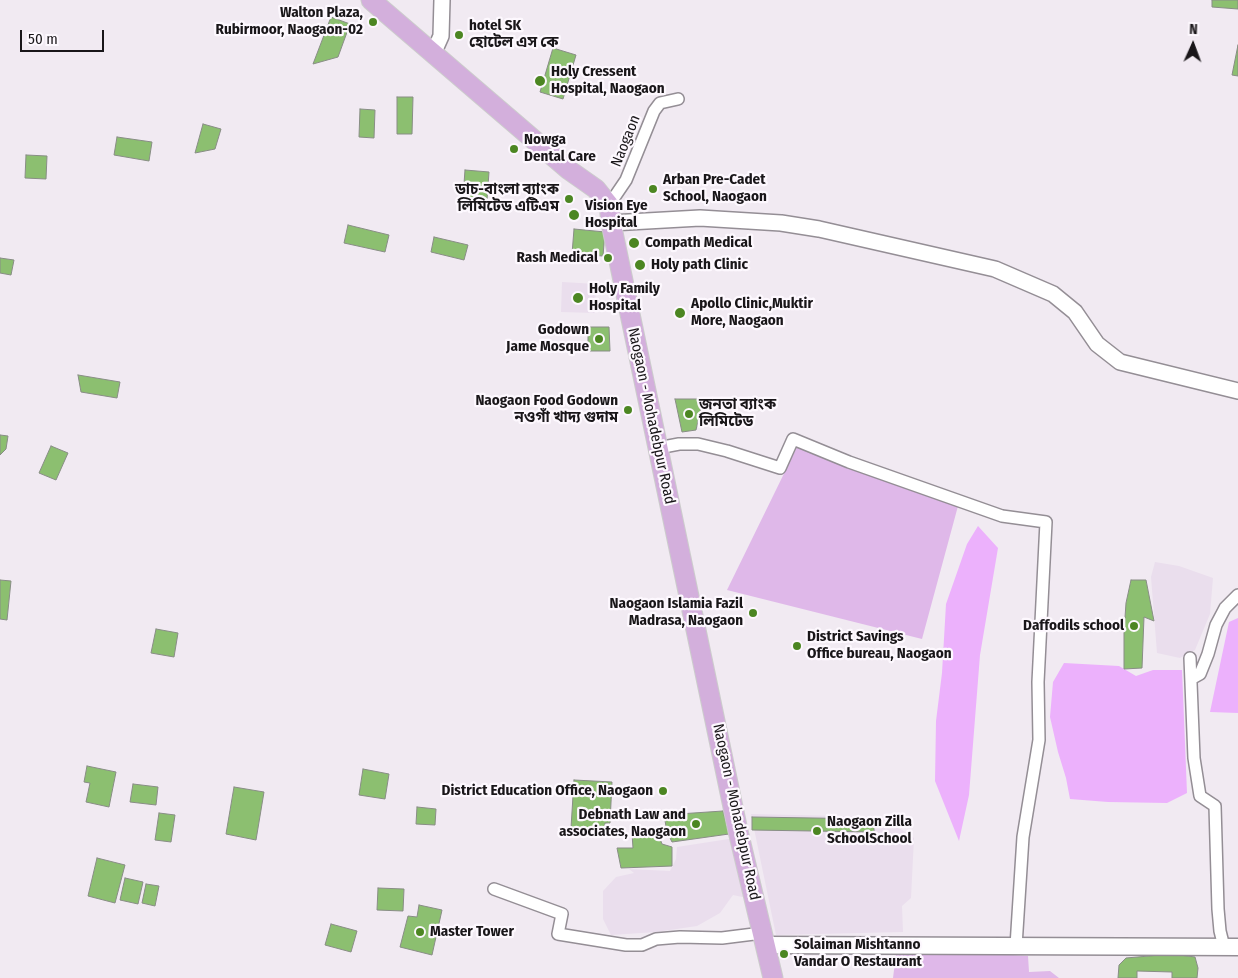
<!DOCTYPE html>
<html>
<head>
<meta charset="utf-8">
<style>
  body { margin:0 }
  #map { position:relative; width:1238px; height:978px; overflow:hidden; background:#f1eaf2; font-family:"Fira Sans Condensed",sans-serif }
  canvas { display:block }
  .north { position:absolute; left:1168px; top:20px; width:50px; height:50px; -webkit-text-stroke:4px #fdf8fe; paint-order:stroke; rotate:2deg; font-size:14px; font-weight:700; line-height:20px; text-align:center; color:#191619 }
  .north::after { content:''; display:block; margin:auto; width:18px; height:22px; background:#191619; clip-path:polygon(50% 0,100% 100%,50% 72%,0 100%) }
  .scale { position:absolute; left:20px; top:30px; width:84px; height:22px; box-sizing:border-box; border:2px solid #191619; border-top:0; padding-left:6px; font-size:15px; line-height:18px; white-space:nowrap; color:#191619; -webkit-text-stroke:4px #fdf8fe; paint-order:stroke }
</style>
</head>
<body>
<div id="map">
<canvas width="1238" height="978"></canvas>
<div class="north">N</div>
<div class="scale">50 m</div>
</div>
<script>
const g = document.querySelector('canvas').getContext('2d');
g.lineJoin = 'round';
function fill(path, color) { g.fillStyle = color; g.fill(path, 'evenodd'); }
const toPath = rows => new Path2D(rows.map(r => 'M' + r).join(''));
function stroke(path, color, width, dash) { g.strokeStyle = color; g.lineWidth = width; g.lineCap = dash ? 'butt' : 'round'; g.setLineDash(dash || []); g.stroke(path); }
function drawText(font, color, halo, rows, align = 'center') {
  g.font = font + ' "Fira Sans Condensed","Noto Sans Bengali",sans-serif'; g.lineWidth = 4.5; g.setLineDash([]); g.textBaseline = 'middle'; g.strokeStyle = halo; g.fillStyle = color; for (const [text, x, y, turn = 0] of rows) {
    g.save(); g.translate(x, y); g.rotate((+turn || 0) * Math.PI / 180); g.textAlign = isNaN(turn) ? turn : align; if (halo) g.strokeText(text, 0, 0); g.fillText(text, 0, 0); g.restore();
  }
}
fill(toPath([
  [562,282,596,284,595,313,561,312],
  [1155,562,1179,566,1213,578,1210,614,1195,650,1180,658,1157,653,1151,577],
  [751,814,883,817,914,838,911,898,902,906,903,932,776,935],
  [735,838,747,898,733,895,720,913,697,926,656,932,611,935,603,919,603,891,616,877,634,873,629,869,670,871,676,859,677,847]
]), '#eadeed');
fill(toPath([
  [797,447,958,506,922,639,727,590],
  [984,953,1028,956,1029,972,1050,971,1059,978,893,978,896,954]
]), '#dfb8e9');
fill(toPath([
  [978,526,998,548,980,655,969,795,959,841,935,781,936,721,942,673,946,604,967,544],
  [1238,618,1238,713,1210,712,1229,622],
  [1064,663,1119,666,1136,676,1153,670,1182,670,1187,793,1167,803,1108,802,1070,799,1066,778,1058,752,1050,717,1053,682]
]), '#ecb1fc');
const building = toPath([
  [1212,0,1238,0,1238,9,1212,7,1212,0],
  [331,17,350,24,338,57,313,64,331,17],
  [1238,45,1238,76,1232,75,1238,45],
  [553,48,576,55,563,99,540,92,553,48],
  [397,97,413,97,412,134,397,134,397,97],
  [360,109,375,110,374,138,359,137,360,109],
  [203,124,221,129,215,149,195,153,203,124],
  [117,137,152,142,149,161,114,155,117,137],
  [26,155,47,156,46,179,25,178,26,155],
  [465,170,489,172,487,200,463,198,465,170],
  [348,225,389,235,385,252,344,243,348,225],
  [574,229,605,232,603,256,572,254,574,229],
  [434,237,468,245,464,260,431,252,434,237],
  [0,258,14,260,11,275,0,273,0,258],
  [588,327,609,327,610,351,588,351,588,327],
  [78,375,120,382,117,398,81,392,78,375],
  [675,399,703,399,696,430,682,432,675,399],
  [0,435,8,436,6,449,0,455,0,435],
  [51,446,68,453,56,480,39,473,51,446],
  [0,580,11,581,7,620,0,619,0,580],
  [1131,580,1146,580,1154,621,1144,617,1142,668,1124,669,1124,632,1126,603,1131,580],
  [156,629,178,633,174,657,151,653,156,629],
  [87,766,116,772,109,807,86,802,90,783,84,782,87,766],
  [363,769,389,774,385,799,359,795,363,769],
  [574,780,612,782,610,823,605,823,604,834,589,833,586,829,571,828,574,780],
  [133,784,158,787,156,805,130,802,133,784],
  [234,787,264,792,256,840,226,834,234,787],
  [417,807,436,809,435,825,416,824,417,807],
  [723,811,729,834,672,842,667,832,664,815,723,811],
  [159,813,175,815,171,842,155,840,159,813],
  [752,817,874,819,874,832,752,830,752,817],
  [657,831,662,844,672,847,672,866,621,868,617,848,633,848,632,834,657,831],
  [97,858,125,865,115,903,88,896,97,858],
  [125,878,143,882,138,904,120,900,125,878],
  [146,884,159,886,155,906,142,903,146,884],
  [378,888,404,889,403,911,377,910,378,888],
  [419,905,442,910,432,955,400,947,408,916,417,917,419,905],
  [331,924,357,931,351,952,325,945,331,924],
  [1172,954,1195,957,1198,968,1197,978,1172,978,1172,972,1137,971,1137,978,1118,978,1119,965,1126,958,1172,954]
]);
fill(building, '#8cbf70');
stroke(building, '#888d85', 1);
const minor = toPath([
  [609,205,626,180,654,111,660,103,678,99],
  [658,448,679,444,698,444,727,451,780,468,793,439,849,462,1002,516,1046,522,1038,682,1039,740,1023,837,1016,946],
  [1190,658,1194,758,1200,796,1215,806,1218,909,1220,931,1224,947],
  [1191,679,1200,674,1208,654,1216,625,1225,608,1238,595],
  [494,889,562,914,558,934,626,945,642,945,656,939,680,937,722,938,762,933]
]);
const tertiary = toPath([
  [433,54,441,36,442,0],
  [611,223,700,218,781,223,819,229,995,269,1053,294,1075,312,1097,344,1120,362,1238,391]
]);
const secondary = toPath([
  [766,945,1238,947]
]);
const primary = toPath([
  [371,0,569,170,596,189,609,205,611,223,738,831,773,978]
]);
stroke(minor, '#948e95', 14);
stroke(tertiary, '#948e95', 18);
stroke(secondary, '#948e95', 19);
stroke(primary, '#ccc', 21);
stroke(minor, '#fff', 11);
stroke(tertiary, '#fff', 15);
stroke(secondary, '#fff', 16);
stroke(primary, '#d3afdc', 19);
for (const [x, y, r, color] of [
  [373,22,5,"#4c8622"],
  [459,35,5,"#4c8622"],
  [540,81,6,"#4c8622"],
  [514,149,5,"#4c8622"],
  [653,189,5,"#4c8622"],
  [569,199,5,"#4c8622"],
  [574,215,6,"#4c8622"],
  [634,243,6,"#4c8622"],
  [608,258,5,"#4c8622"],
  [640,265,6,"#4c8622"],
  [578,298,6,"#4c8622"],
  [680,313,6,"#4c8622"],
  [599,339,5,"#4c8622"],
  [628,410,5,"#4c8622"],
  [689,414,5,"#4c8622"],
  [753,613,5,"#4c8622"],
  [1134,626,5,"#4c8622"],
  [797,646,5,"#4c8622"],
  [663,791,5,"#4c8622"],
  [696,824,5,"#4c8622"],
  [817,831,5,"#4c8622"],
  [420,932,5,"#4c8622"],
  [784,954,5,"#4c8622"]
]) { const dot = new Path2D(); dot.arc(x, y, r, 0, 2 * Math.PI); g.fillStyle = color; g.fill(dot); stroke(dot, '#fdf8fe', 2); }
drawText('bold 15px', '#191619', '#fdf8fe', [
  ["Walton Plaza,",363,13,"right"],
  ["Rubirmoor, Naogaon-02",363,30,"right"],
  ["hotel SK",469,26],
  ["হোটেল এস কে",469,43],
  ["Holy Cressent",551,72],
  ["Hospital, Naogaon",551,89],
  ["Nowga",524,140],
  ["Dental Care",524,157],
  ["Arban Pre-Cadet",663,180],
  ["School, Naogaon",663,197],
  ["ডাচ-বাংলা ব্যাংক",559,190,"right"],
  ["লিমিটেড এটিএম",559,207,"right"],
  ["Vision Eye",585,206],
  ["Hospital",585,223],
  ["Compath Medical",645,243],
  ["Rash Medical",598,258,"right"],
  ["Holy path Clinic",651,265],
  ["Holy Family",589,289],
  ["Hospital",589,306],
  ["Apollo Clinic,Muktir",691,304],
  ["More, Naogaon",691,321],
  ["Godown",589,330,"right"],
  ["Jame Mosque",589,347,"right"],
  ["Naogaon Food Godown",618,401,"right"],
  ["নওগাঁ খাদ্য গুদাম",618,418,"right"],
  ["জনতা ব্যাংক",699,405],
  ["লিমিটেড",699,422],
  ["Naogaon Islamia Fazil",743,604,"right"],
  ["Madrasa, Naogaon",743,621,"right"],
  ["Daffodils school",1124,626,"right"],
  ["District Savings",807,637],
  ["Office bureau, Naogaon",807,654],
  ["District Education Office, Naogaon",653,791,"right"],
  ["Debnath Law and",686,815,"right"],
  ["associates, Naogaon",686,832,"right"],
  ["Naogaon Zilla",827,822],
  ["SchoolSchool",827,839],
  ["Master Tower",430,932],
  ["Solaiman Mishtanno",794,945],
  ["Vandar O Restaurant",794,962]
], 'left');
drawText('15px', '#191619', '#fdf8fe', [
  ["Naogaon",626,141,-68],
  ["Naogaon - Mohadebpur Road",651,416,78],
  ["Naogaon - Mohadebpur Road",736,812,78]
]);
</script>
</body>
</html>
